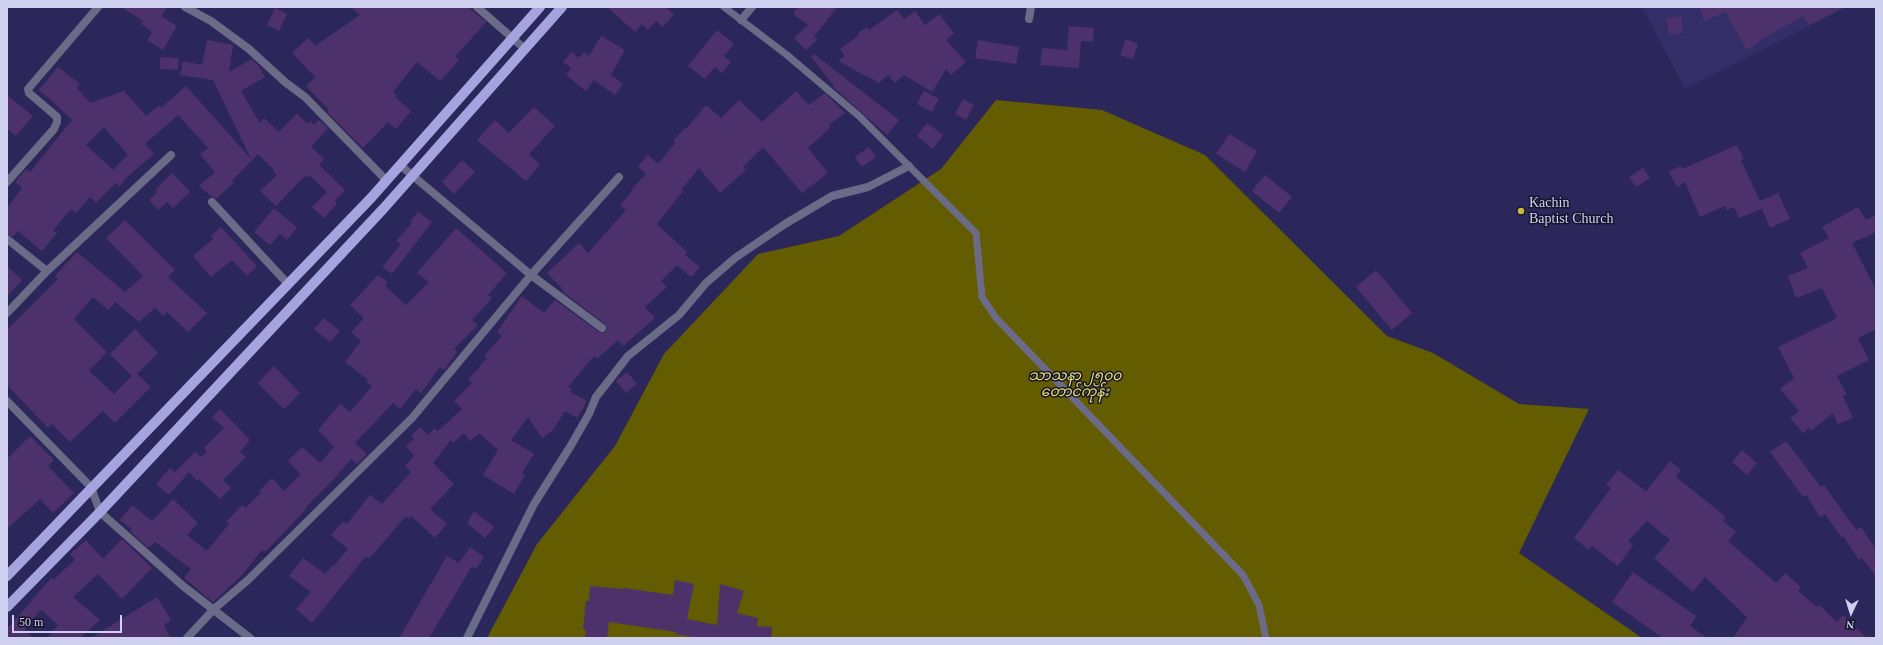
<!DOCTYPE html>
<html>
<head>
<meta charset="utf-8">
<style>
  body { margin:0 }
  #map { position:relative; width:1883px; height:645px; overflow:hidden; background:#2c275b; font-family:"Times New Roman",serif }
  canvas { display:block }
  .frame { position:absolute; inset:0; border:8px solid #d0d0f1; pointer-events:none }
  .north { position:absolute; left:1831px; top:593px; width:40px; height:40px; -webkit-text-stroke:3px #16142c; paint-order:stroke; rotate:184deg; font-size:11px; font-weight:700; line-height:16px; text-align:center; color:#d0d0f1 }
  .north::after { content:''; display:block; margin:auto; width:14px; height:18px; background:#d0d0f1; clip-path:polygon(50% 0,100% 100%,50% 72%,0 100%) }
  .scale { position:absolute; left:12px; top:615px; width:110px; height:18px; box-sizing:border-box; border:2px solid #d0d0f1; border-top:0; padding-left:5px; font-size:12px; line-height:14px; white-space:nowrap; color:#d0d0f1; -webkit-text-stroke:3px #16142c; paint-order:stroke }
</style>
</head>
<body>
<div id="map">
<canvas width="1883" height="645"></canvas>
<div class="frame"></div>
<div class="north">N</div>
<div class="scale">50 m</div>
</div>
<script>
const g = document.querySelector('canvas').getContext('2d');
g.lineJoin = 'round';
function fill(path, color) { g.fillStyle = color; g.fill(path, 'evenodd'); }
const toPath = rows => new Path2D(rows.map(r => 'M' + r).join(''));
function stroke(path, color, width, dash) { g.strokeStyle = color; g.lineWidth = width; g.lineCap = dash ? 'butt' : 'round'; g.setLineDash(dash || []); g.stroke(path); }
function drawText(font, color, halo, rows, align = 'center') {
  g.font = font + ' "Times New Roman","Noto Sans Myanmar",serif'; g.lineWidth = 3; g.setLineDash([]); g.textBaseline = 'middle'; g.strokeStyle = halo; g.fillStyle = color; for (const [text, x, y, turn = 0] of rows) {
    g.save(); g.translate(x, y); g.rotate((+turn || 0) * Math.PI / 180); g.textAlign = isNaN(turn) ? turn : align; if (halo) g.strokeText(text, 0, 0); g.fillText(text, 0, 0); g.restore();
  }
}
fill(toPath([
  [1642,7,1847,7,1685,89]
]), '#332d68');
fill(toPath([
  [996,100,1102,110,1205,155,1387,336,1433,353,1519,404,1589,409,1519,553,1642,638,487,638,537,544,615,446,664,354,758,254,839,236,941,169]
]), '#635c00');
fill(toPath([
  [121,7,167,7,161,16,177,26,163,50,147,40,152,32,141,24,143,21],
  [351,7,468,7,486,22,455,57,459,60,440,81,417,62,393,92,397,95,395,97,411,111,396,129,388,122,363,148,327,112,329,110,306,86,315,77,292,53,308,38,315,46,360,15],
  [607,7,665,7,674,14,663,27,656,21,648,30,642,24,635,32],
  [798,7,837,7,814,37,817,40,806,50,794,38,808,25,793,14],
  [1699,7,1844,7,1809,25,1804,16,1760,40,1761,41,1747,50,1725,12,1704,21],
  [275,8,287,14,279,31,267,25],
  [897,10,904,19,915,11,925,25,939,14,954,33,946,40,966,62,951,75,946,69,932,92,904,75,895,83,888,75,879,83,838,61,845,56,840,49,859,35,858,33,867,27,869,30],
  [1681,16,1683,33,1669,35,1666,18],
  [1069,26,1094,28,1093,42,1081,41,1079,68,1040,65,1042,48,1067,50],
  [717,30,734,44,724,56,731,62,722,73,715,67,705,79,688,66],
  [601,36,625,50,611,75,623,84,615,95,594,80,586,91,566,75,571,68,563,62,572,52,579,58,584,52,589,56],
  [1126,39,1138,44,1133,59,1120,55],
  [207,40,233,45,229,72,252,59,258,65,265,77,241,91,260,123,264,118,279,132,297,114,308,124,310,121,314,125,319,120,328,128,311,147,324,159,319,165,345,190,335,201,337,204,324,218,312,207,327,192,309,175,307,178,305,176,276,206,260,191,277,175,273,171,274,170,258,154,232,181,234,183,216,199,212,197,199,186,215,172,200,154,208,148,178,115,145,144,154,154,127,177,119,187,116,183,96,203,90,197,76,213,71,209,53,230,57,233,42,251,18,231,13,237,7,234,7,208,22,188,15,182,26,169,30,172,72,120,61,109,39,90,58,67,80,84,77,88,90,103,124,91,146,116,159,105,161,108,186,86,251,159,213,80,180,75,183,61,202,65],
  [104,127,128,155,113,170,86,145],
  [978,40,1019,47,1016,64,975,58],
  [814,54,899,120,887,135,833,87,834,86,811,57],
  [160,57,179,58,178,70,160,69],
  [796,91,809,105,825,93,845,113,829,125,831,127,808,148,828,173,802,193,763,147,743,167,746,170,720,193,699,168,681,190,683,191,657,224,687,252,685,255,700,267,691,277,677,265,661,281,667,287,645,307,655,318,623,346,618,340,597,359,594,356,568,387,572,389,570,392,587,401,577,418,565,411,553,430,542,438,528,417,511,440,534,454,522,473,525,475,514,494,483,475,498,450,479,433,470,441,464,433,453,443,451,440,433,463,454,484,430,509,447,524,435,538,411,516,409,519,406,516,369,559,366,556,312,623,296,609,311,592,289,576,303,558,325,574,332,566,333,567,348,549,331,535,343,521,347,524,370,495,382,504,411,472,405,466,414,456,406,446,414,439,411,436,420,427,428,435,434,428,438,431,462,409,454,401,472,383,468,379,480,367,479,366,487,358,484,356,502,336,497,332,522,296,544,313,555,300,599,332,602,333,606,332,607,328,605,324,562,291,563,289,547,273,579,243,588,253,626,210,620,205,632,191,631,190,646,174,638,166,648,155,658,164,675,143,673,141,686,127,687,128,706,105,721,118,739,100,762,122],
  [924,91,939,99,932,112,917,104],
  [7,95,33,116,16,136,7,129],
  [963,99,974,105,966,120,955,114],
  [534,107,555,126,529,154,540,165,526,181,477,140,495,120,509,133],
  [927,123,943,135,933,149,917,136],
  [1229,134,1257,151,1245,172,1216,154],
  [1737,145,1744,159,1741,160,1760,201,1778,193,1790,219,1770,228,1762,209,1739,218,1734,207,1727,210,1725,206,1700,217,1685,182,1677,187,1669,172,1680,166,1682,169],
  [869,147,876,157,862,167,855,157],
  [462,160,475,172,454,194,442,182],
  [1643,168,1650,178,1636,187,1629,177],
  [172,173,190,192,173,208,167,202,158,210,149,200,157,192,155,190],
  [1265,175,1292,197,1279,213,1252,191],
  [1858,207,1866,220,1876,215,1876,232,1852,243,1876,290,1876,329,1858,338,1869,360,1837,376,1847,395,1843,396,1853,418,1838,424,1833,413,1811,431,1809,428,1803,433,1790,418,1799,411,1780,389,1794,378,1778,347,1837,318,1822,288,1796,298,1788,276,1808,268,1800,253,1829,238,1822,227],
  [274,208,297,228,287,240,280,234,270,245,254,232],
  [418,212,432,222,392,274,382,267,401,244,396,241,412,223,410,222],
  [125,220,175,270,168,277,207,313,188,332,167,312,163,316,155,308,139,322,115,302,108,310,93,297,74,319,107,352,89,371,114,394,132,376,110,354,135,329,158,353,137,374,151,387,115,423,103,411,70,442,52,424,48,428,7,385,7,330,58,279,55,276,77,252,125,292,143,276,106,238],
  [221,227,257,266,247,276,232,260,211,277,193,256,213,239,211,236],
  [456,228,507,273,488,295,492,298,472,320,478,325,454,349,457,352,444,370,440,367,421,393,416,389,400,409,393,403,355,443,367,454,357,464,351,459,334,479,305,508,306,509,289,527,265,552,262,550,240,577,213,602,184,578,191,569,155,542,148,548,130,531,132,529,120,520,132,505,152,521,173,499,198,523,187,535,207,551,229,524,226,522,242,505,246,508,261,492,259,491,272,478,284,491,301,474,288,461,302,447,320,463,334,447,318,430,340,404,350,412,372,386,366,382,368,380,345,362,361,341,351,332,364,318,350,305,378,275,388,282,385,286,406,305,429,282,417,273],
  [7,266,22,280,7,297],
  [1376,270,1412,313,1392,330,1356,287],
  [324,318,340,331,330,342,314,329],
  [274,366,300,393,284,409,258,383],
  [627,372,637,384,626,393,616,381],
  [220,409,250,440,240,452,246,457,223,480,231,488,220,499,199,479,197,481,189,472,169,495,156,484,170,468,175,472,195,452,201,457,207,452,204,448,224,428,212,417],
  [30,436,54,460,48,466,74,493,53,513,40,499,7,529,7,459],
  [1786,441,1821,487,1824,485,1856,530,1861,527,1876,550,1876,576,1862,558,1859,560,1843,536,1841,537,1825,514,1820,517,1806,495,1803,497,1770,452],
  [1742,450,1757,463,1747,475,1732,462],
  [1670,461,1681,470,1676,477,1726,517,1723,521,1736,532,1728,541,1776,583,1785,573,1801,587,1798,591,1817,607,1819,605,1837,622,1843,615,1867,638,1733,638,1747,617,1705,577,1693,592,1654,558,1670,540,1647,521,1628,541,1633,545,1618,566,1592,546,1589,550,1574,538,1611,488,1606,485,1618,470,1646,491],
  [474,511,494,527,485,538,467,523],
  [122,539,152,568,122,599,98,574,73,597,100,620,80,638,47,638,58,625,41,610,24,629,34,638,7,638,7,629,51,578,54,579,75,560,70,554,86,540,103,559],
  [470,547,484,557,476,569,472,566,429,638,399,638,447,556,459,563],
  [1633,572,1696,616,1690,626,1707,638,1663,638,1612,602],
  [675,580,694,584,687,619,717,625,720,584,744,591,737,613,758,618,757,626,772,627,771,638,700,638,675,634,676,632,609,622,607,638,585,638,586,630,583,629,586,601,589,601,590,586,624,589,624,588,673,595],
  [157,597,171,620,164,625,170,638,91,638]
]), '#4d316b');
stroke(toPath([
  [724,7,787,55,859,116,976,233,982,297,996,318,1243,575,1259,605,1266,638]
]), '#6b6b88', 7);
stroke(toPath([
  [185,7,211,21,249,49,285,82,305,97,386,180],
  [477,7,525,49],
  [1029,19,1031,7],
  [741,20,752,7],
  [400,165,531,275,602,328],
  [7,182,54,129,57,122,57,117,29,93,28,89,98,7],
  [212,202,288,284],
  [7,239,47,271],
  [7,313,47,271,171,155],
  [7,401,91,487,100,512,183,586,250,638],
  [187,638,214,609,249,579,412,418,531,275,619,177],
  [467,638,534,504,570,447,589,414,596,397,628,356,679,315,706,283,735,258,785,224,832,196,868,187,909,166]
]), '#6b6b88', 8);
stroke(toPath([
  [7,576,371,198,540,7],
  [7,607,100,512,384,208,562,7]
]), '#a5a4df', 10);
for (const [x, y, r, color] of [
  [1521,211,4,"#c6bc3c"]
]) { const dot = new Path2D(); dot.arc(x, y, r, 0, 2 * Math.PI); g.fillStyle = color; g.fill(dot); stroke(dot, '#16142c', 1.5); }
drawText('14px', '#d0d0f1', '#16142c', [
  ["Kachin",1529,203],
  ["Baptist Church",1529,219]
], 'left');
drawText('italic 14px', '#e7df74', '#16142c', [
  ["သာသနာ ၂၅၀၀",1075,376],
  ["တောင်ကုန်း",1075,392]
]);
</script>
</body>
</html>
